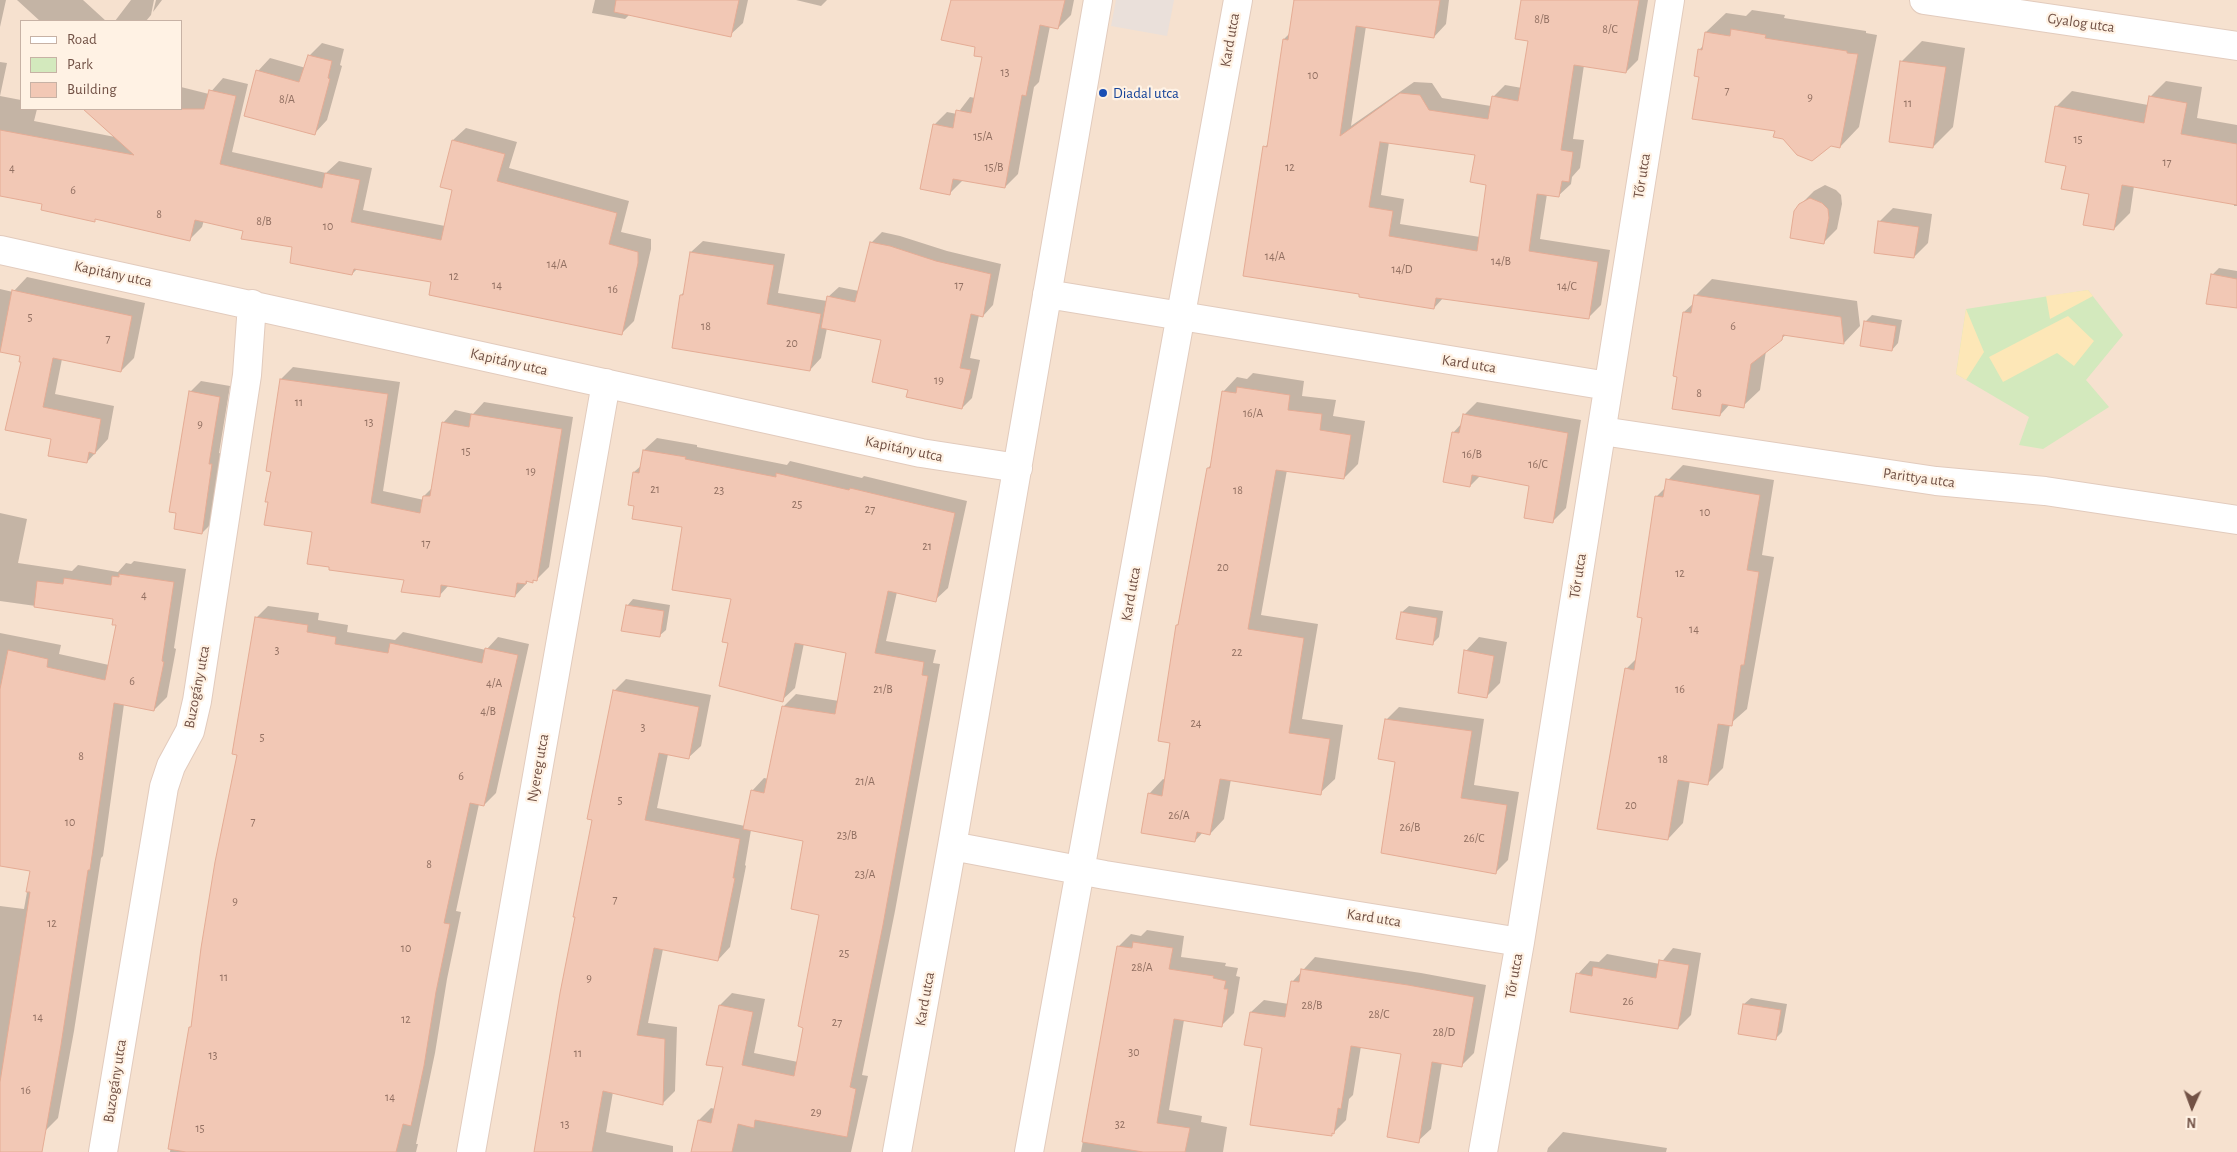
<!DOCTYPE html>
<html>
<head>
<meta charset="utf-8">
<style>
  body { margin:0 }
  #map { position:relative; width:2237px; height:1152px; overflow:hidden; background:#fceede; font-family:"Alegreya Sans",sans-serif }
  canvas { display:block }
  .legend { position:absolute; left:20px; top:20px; width:162px; height:90px; box-sizing:border-box; background:#fff2e4; border:1px solid #c7b2a5; margin:0; padding:6px 9px; list-style:none; font-size:15px; color:#725246 }
  .legend li { display:flex; align-items:center; gap:10px; height:25px }
  .legend b { width:25px; border:1px solid #c7b2a5 }
  .north { position:absolute; left:2167px; top:1082px; width:50px; height:50px; -webkit-text-stroke:4px #fff2e4; paint-order:stroke; rotate:182deg; font-size:14px; font-weight:700; line-height:20px; text-align:center; color:#725246 }
  .north::after { content:''; display:block; margin:auto; width:18px; height:22px; background:#725246; clip-path:polygon(50% 0,100% 100%,50% 72%,0 100%) }
</style>
</head>
<body>
<div id="map">
<canvas width="2237" height="1152"></canvas>
<ul class="legend">
<li><b style="height:6px;background:#fff"></b>Road</li>
<li><b style="height:14px;background:#d3e9bd"></b>Park</li>
<li><b style="height:14px;background:#f2c8b5"></b>Building</li>
</ul>
<div class="north">N</div>
</div>
<script>
const g = document.querySelector('canvas').getContext('2d');
g.lineJoin = 'round';
function fill(path, color) { g.fillStyle = color; g.fill(path, 'evenodd'); }
const toPath = rows => new Path2D(rows.map(r => 'M' + r).join(''));
function stroke(path, color, width, dash) { g.strokeStyle = color; g.lineWidth = width; g.lineCap = dash ? 'butt' : 'round'; g.setLineDash(dash || []); g.stroke(path); }
function drawText(font, color, halo, rows, align = 'center') {
  g.font = font + ' "Alegreya Sans",sans-serif'; g.lineWidth = 4.5; g.setLineDash([]); g.textBaseline = 'middle'; g.strokeStyle = halo; g.fillStyle = color; for (const [text, x, y, turn = 0] of rows) {
    g.save(); g.translate(x, y); g.rotate((+turn || 0) * Math.PI / 180); g.textAlign = isNaN(turn) ? turn : align; if (halo) g.strokeText(text, 0, 0); g.fillText(text, 0, 0); g.restore();
  }
}
fill(toPath([
  [0,0,2237,0,2237,1152,0,1152],
  [21,21,181,21,181,109,21,109]
]), '#f6e1cf');
fill(toPath([
  [1116,0,1174,0,1167,36,1111,26]
]), '#eae0da');
fill(toPath([
  [2088,290,2123,335,2086,380,2109,407,2043,449,2019,445,2029,417,1956,374,1966,309]
]), '#d3e9bd');
fill(toPath([
  [2088,290,2093,296,2050,319,2046,296],
  [1966,309,1984,352,1966,380,1956,374],
  [2068,316,2094,341,2074,366,2057,353,2003,382,1989,357]
]), '#fde7b7');
fill(toPath([
  [0,0,6,0,0,27],
  [17,0,83,0,106,21,40,21],
  [131,0,154,0,151,15,146,21,115,21],
  [156,0,162,0,153,12],
  [595,0,748,0,743,23,730,35,630,14,625,19,592,13],
  [796,0,827,0,821,6],
  [952,0,1074,0,1071,15,1058,28,1050,26,1039,82,1034,87,1018,174,1005,187,963,180,950,193,934,125,947,112,957,114,970,97,975,98,983,56],
  [1295,0,1449,0,1446,24,1434,37,1366,26,1351,126,1414,82,1432,83,1442,98,1491,106,1493,97,1505,85,1522,88,1529,40,1522,0,1648,0,1638,60,1626,72,1584,65,1573,139,1584,140,1580,168,1572,177,1571,184,1558,196,1547,194,1540,239,1610,250,1601,305,1589,317,1444,297,1434,308,1360,293,1265,147,1269,143,1284,39,1290,33],
  [1389,142,1476,154,1488,184,1480,237,1400,224,1404,199,1381,195],
  [1752,10,1785,15,1784,18,1866,31,1866,33,1877,35,1859,127,1840,147,1776,130,1700,76,1699,50,1705,44,1706,32,1726,13,1746,16],
  [1922,41,1965,48,1953,127,1933,147,1902,61],
  [322,43,344,49,340,65,342,66,327,120,315,133,258,71,270,58,306,68,309,56],
  [0,62,7,63,0,96,21,100,21,109,37,109,34,121,115,137,84,109,181,109,181,87,209,94,223,78,248,84,232,152,326,173,339,161,372,168,363,210,445,226,453,189,453,140,466,128,517,142,509,168,629,201,621,232,651,239,651,249,634,321,621,334,433,281,358,268,352,274,293,246,244,230,204,220,202,227,189,240,97,218,94,220,44,203,0,195],
  [2166,81,2202,87,2197,118,2237,125,2237,206,2234,206,2234,203,2134,186,2130,213,2114,229,2090,193,2067,165,2056,107,2072,91,2148,105,2150,97],
  [1825,185,1836,190,1841,195,1842,204,1837,229,1824,242,1800,205,1814,191],
  [1893,208,1932,214,1928,243,1914,257,1879,222],
  [882,232,900,236,947,251,1001,264,993,305,983,316,979,315,970,358,980,360,972,398,962,408,909,389,882,339,827,328,821,358,810,370,681,295,685,291,691,252,703,241,785,254,778,293,827,301,828,297,839,287,859,291,871,243],
  [2219,268,2237,271,2237,304,2212,275],
  [27,277,145,303,134,358,121,371,62,359,55,394,114,406,108,439,87,462,53,438,22,361,22,355,0,351,0,289,13,292],
  [1712,279,1857,301,1860,326,1844,343,1787,334,1766,351,1760,390,1743,406,1730,404,1720,415,1678,376,1675,375,1684,312,1694,303,1695,296],
  [1872,315,1902,320,1898,343,1892,350,1865,322],
  [293,367,400,382,383,491,424,500,424,496,432,488,443,423,455,410,473,414,484,402,573,417,549,567,537,579,533,581,527,580,527,583,515,596,449,585,439,596,313,531,272,471,267,470,281,379],
  [1253,373,1304,381,1302,396,1336,400,1333,416,1365,421,1358,464,1344,478,1287,470,1261,615,1318,624,1302,719,1343,725,1335,779,1320,793,1231,779,1224,819,1210,834,1203,832,1195,841,1149,794,1163,779,1166,780,1172,742,1177,625,1180,622,1208,468,1211,465,1223,392,1237,377,1247,379],
  [201,381,230,386,219,453,222,454,213,522,202,533,190,392],
  [1477,402,1581,420,1566,508,1553,521,1530,485,1480,476,1470,486,1453,433,1462,423,1464,415],
  [657,438,697,445,697,447,787,465,790,461,862,478,864,476,967,501,948,588,935,600,897,592,886,641,936,650,933,663,940,664,895,911,862,1075,868,1076,851,1152,691,1152,699,1120,711,1108,715,1109,725,1066,720,1005,732,993,765,999,754,1053,798,1062,820,914,804,840,751,830,745,865,746,866,730,947,718,960,663,949,648,1023,677,1027,675,1091,663,1103,613,1092,606,1132,673,1146,673,1152,535,1152,594,819,614,691,626,679,711,695,701,746,688,758,668,754,657,808,745,826,752,791,764,778,769,779,784,706,796,694,839,701,848,652,804,643,795,688,782,700,730,642,733,598,684,526,635,505,634,472,642,465,644,450],
  [1683,465,1774,480,1762,555,1774,557,1747,709,1730,724,1723,768,1708,783,1690,780,1683,823,1668,839,1626,669,1638,657,1656,497,1667,486,1668,480],
  [0,513,27,519,18,563,72,571,78,565,118,572,126,563,131,564,134,561,186,569,174,648,176,649,167,697,154,710,124,704,103,856,101,858,74,1031,58,1118,45,1131,0,1122,0,906,24,909,31,870,0,865,0,633,61,645,59,654,109,665,117,624,114,617,0,601],
  [633,599,670,605,666,630,659,636,627,606],
  [268,606,319,613,318,620,348,625,347,632,395,640,403,632,486,650,498,637,529,644,496,793,484,805,479,804,456,911,461,912,447,979,435,1053,416,1144,418,1144,416,1152,170,1152,238,754,256,618],
  [1409,606,1443,611,1439,637,1432,644,1402,612],
  [1479,637,1507,642,1500,683,1487,696,1466,651],
  [1399,707,1484,719,1474,785,1519,792,1508,860,1495,873,1397,761,1386,720],
  [1147,930,1184,936,1181,957,1226,963,1225,966,1238,968,1236,976,1240,977,1234,1013,1221,1026,1184,1020,1169,1110,1202,1116,1201,1122,1227,1127,1223,1152,1081,1152,1118,947,1131,934,1141,936],
  [1673,948,1701,953,1691,1015,1678,1028,1578,974,1590,961,1599,962,1607,954,1660,964],
  [1315,957,1421,973,1486,985,1474,1053,1462,1065,1442,1062,1431,1129,1418,1141,1402,1053,1361,1046,1353,1095,1349,1099,1346,1120,1331,1135,1263,1047,1251,1012,1264,1000,1289,1004,1293,981],
  [1751,998,1787,1004,1782,1032,1775,1039,1739,1033,1744,1004],
  [1563,1132,1667,1148,1666,1152,1547,1152,1548,1148]
]), '#0003');
const building = toPath([
  [616,0,739,0,731,37,614,12,616,0],
  [951,0,1065,0,1058,29,1040,25,1026,96,1022,95,1005,188,953,179,950,195,920,189,933,124,953,128,956,110,971,113,982,57,974,56,975,47,941,40,951,0],
  [1294,0,1440,0,1434,38,1356,26,1340,136,1400,93,1420,95,1429,110,1488,119,1492,96,1518,101,1528,41,1515,39,1521,0,1639,0,1626,73,1574,65,1561,150,1573,152,1569,182,1562,181,1559,197,1537,194,1529,251,1598,262,1589,319,1436,298,1434,309,1359,297,1359,294,1243,276,1263,146,1267,147,1283,39,1288,40,1294,0],
  [1380,142,1475,155,1470,182,1486,185,1477,251,1389,236,1393,211,1369,207,1380,142],
  [1731,29,1766,35,1765,38,1847,51,1847,53,1858,54,1840,148,1831,146,1812,161,1797,155,1783,139,1773,137,1775,131,1692,119,1699,77,1694,76,1698,49,1702,50,1705,32,1730,36,1731,29],
  [308,55,332,61,328,78,330,79,315,135,244,116,256,70,299,82,308,55],
  [1900,61,1946,67,1933,148,1889,142,1900,61],
  [209,90,236,96,220,164,322,188,325,173,360,180,351,222,441,240,452,190,440,187,452,140,505,154,497,181,617,213,609,244,638,252,638,263,622,335,429,295,431,282,354,269,352,275,290,263,292,247,241,239,243,231,195,220,190,241,95,219,95,222,41,210,42,204,0,196,0,130,134,155,83,109,204,109,209,90],
  [2149,96,2187,103,2181,134,2237,144,2237,205,2122,185,2114,230,2083,225,2089,194,2061,189,2066,166,2045,162,2055,106,2144,123,2149,96],
  [1810,198,1822,203,1828,209,1829,218,1824,244,1790,238,1794,211,1799,204,1810,198],
  [1878,221,1919,227,1914,258,1874,253,1878,221],
  [870,242,890,246,936,261,991,274,983,317,971,314,960,368,971,370,962,409,906,397,908,390,872,382,881,340,821,328,827,296,855,302,870,242],
  [690,252,774,265,767,304,821,314,810,371,672,348,680,295,683,295,690,252],
  [2211,274,2237,279,2237,308,2206,304,2211,274],
  [12,290,132,316,121,372,53,358,43,407,101,419,95,454,89,452,87,463,48,456,51,439,5,430,21,362,19,362,20,356,0,352,12,290],
  [1694,295,1841,317,1844,344,1783,335,1782,340,1751,364,1744,408,1722,404,1720,416,1672,409,1677,377,1673,376,1683,312,1691,313,1694,295],
  [1864,321,1896,326,1892,351,1860,346,1864,321],
  [280,379,388,394,371,503,420,513,423,496,430,496,442,422,469,427,471,414,562,429,537,581,533,580,533,583,526,581,526,584,517,583,515,597,441,585,440,597,401,592,404,580,329,570,329,567,307,564,312,532,264,525,268,502,265,502,271,472,266,471,280,379],
  [1237,387,1290,395,1288,410,1322,414,1320,430,1351,435,1344,479,1276,470,1248,629,1304,638,1289,733,1330,739,1321,795,1220,779,1210,835,1197,832,1195,842,1141,833,1148,793,1162,796,1170,743,1158,741,1176,625,1178,625,1207,468,1210,468,1222,391,1236,393,1237,387],
  [189,391,220,397,209,464,212,464,202,534,174,529,176,513,169,512,189,391],
  [1463,414,1568,433,1553,523,1524,518,1529,486,1472,475,1470,487,1443,482,1452,432,1459,433,1463,414],
  [643,450,686,457,685,459,776,477,776,473,849,490,850,488,955,513,936,602,888,591,875,653,924,662,922,675,928,676,883,925,850,1087,856,1089,847,1137,755,1120,754,1128,738,1124,732,1152,691,1152,698,1120,711,1123,723,1067,706,1065,719,1005,753,1012,742,1065,794,1076,803,1028,798,1026,819,915,791,909,803,841,743,829,751,790,764,793,782,706,835,714,846,653,795,643,783,702,719,686,728,643,722,642,731,599,672,590,682,527,632,519,634,506,628,505,633,472,639,473,643,450],
  [1666,479,1760,495,1747,570,1759,572,1744,665,1741,665,1732,726,1718,724,1708,785,1678,780,1668,840,1597,829,1625,668,1634,670,1642,618,1637,617,1655,496,1663,497,1666,479],
  [119,574,174,582,162,661,164,662,154,711,114,703,90,870,88,870,61,1045,42,1152,0,1152,0,1082,30,892,26,892,30,871,0,866,0,689,8,650,48,659,47,667,105,680,116,625,112,625,113,619,34,607,37,581,63,584,64,578,111,585,112,576,119,577,119,574],
  [626,605,664,611,660,637,621,631,626,605],
  [1401,612,1437,618,1433,645,1396,639,1401,612],
  [255,617,308,625,307,632,336,637,335,644,388,653,390,643,482,663,485,648,518,655,484,806,470,803,444,923,450,924,436,992,424,1066,411,1126,403,1124,396,1152,186,1152,168,1149,189,1027,191,1027,201,948,215,862,237,755,232,754,255,617],
  [1464,650,1494,656,1487,698,1458,693,1464,650],
  [613,690,699,707,689,759,659,753,645,820,740,839,733,878,735,878,718,961,654,948,637,1035,665,1039,663,1105,603,1091,592,1152,534,1152,560,993,575,917,573,917,592,820,587,819,613,690],
  [1385,719,1472,731,1461,798,1507,805,1496,874,1381,853,1395,762,1378,759,1385,719],
  [1133,942,1173,948,1169,969,1214,976,1213,978,1226,981,1224,989,1228,989,1222,1027,1174,1019,1157,1123,1190,1128,1185,1152,1143,1152,1082,1142,1117,946,1132,948,1133,942],
  [1659,960,1689,965,1678,1029,1570,1012,1576,973,1592,976,1593,967,1656,978,1659,960],
  [1301,969,1408,985,1474,997,1462,1067,1432,1062,1419,1143,1387,1137,1401,1054,1351,1046,1341,1109,1338,1108,1334,1134,1332,1133,1332,1136,1250,1125,1262,1048,1244,1045,1250,1012,1285,1017,1291,981,1299,982,1301,969],
  [1743,1004,1781,1010,1776,1040,1738,1034,1743,1004]
]);
fill(building, '#f2c8b5');
stroke(building, '#e5ac95', 1);
const minor = toPath([
  [1924,0,2237,46],
  [0,250,921,453,1018,468],
  [1047,294,1608,386],
  [1602,431,1936,481,2045,491,2237,520],
  [952,846,1105,875,1520,942],
  [103,1152,164,787,171,766,190,731,197,701,247,375,252,304],
  [471,1152,606,383],
  [897,1152,952,846,1098,0],
  [1029,1152,1238,0],
  [1483,1152,1520,942,1670,0]
]);
stroke(minor, '#e2cbbd', 30);
stroke(minor, '#fff', 28);
for (const [x, y, r, color] of [
  [1103,93,5,"#1a4fb4"]
]) { const dot = new Path2D(); dot.arc(x, y, r, 0, 2 * Math.PI); g.fillStyle = color; g.fill(dot); stroke(dot, '#fff2e4', 2); }
drawText('12px', '#927062', null, [
  ["8/B",1542,19],
  ["8/C",1610,29],
  ["13",1005,72],
  ["10",1313,75],
  ["7",1727,90],
  ["9",1810,97],
  ["8/A",287,99],
  ["11",1908,103],
  ["15/A",983,136],
  ["15",2078,139],
  ["17",2167,162],
  ["15/B",994,167],
  ["12",1290,167],
  ["4",12,168],
  ["6",73,190],
  ["8",159,214],
  ["8/B",264,221],
  ["10",328,226],
  ["14/A",1275,256],
  ["14/B",1501,261],
  ["14/A",557,264],
  ["14/D",1402,269],
  ["12",454,276],
  ["14",497,285],
  ["17",959,285],
  ["14/C",1567,286],
  ["16",613,289],
  ["5",30,317],
  ["18",706,326],
  ["6",1733,326],
  ["7",108,338],
  ["20",792,343],
  ["19",939,380],
  ["8",1699,393],
  ["11",299,402],
  ["16/A",1253,413],
  ["13",369,422],
  ["9",200,424],
  ["15",466,451],
  ["16/B",1472,454],
  ["16/C",1538,464],
  ["19",531,471],
  ["21",655,489],
  ["23",719,490],
  ["18",1238,490],
  ["25",797,504],
  ["27",870,509],
  ["10",1705,512],
  ["17",426,543],
  ["21",927,546],
  ["20",1223,567],
  ["12",1680,573],
  ["4",144,595],
  ["14",1694,629],
  ["3",277,650],
  ["22",1237,652],
  ["6",132,681],
  ["4/A",494,683],
  ["21/B",883,689],
  ["16",1680,689],
  ["4/B",488,711],
  ["24",1196,723],
  ["3",643,727],
  ["5",262,737],
  ["8",81,756],
  ["18",1663,759],
  ["6",461,776],
  ["21/A",865,781],
  ["5",620,800],
  ["20",1631,805],
  ["26/A",1179,815],
  ["7",253,821],
  ["10",70,822],
  ["26/B",1410,827],
  ["23/B",847,835],
  ["26/C",1474,838],
  ["8",429,864],
  ["23/A",865,874],
  ["7",615,899],
  ["9",235,901],
  ["12",52,923],
  ["10",406,948],
  ["25",844,953],
  ["28/A",1142,967],
  ["11",224,977],
  ["9",589,978],
  ["26",1628,1001],
  ["28/B",1312,1005],
  ["28/C",1379,1014],
  ["14",38,1017],
  ["12",406,1019],
  ["27",837,1022],
  ["28/D",1444,1032],
  ["30",1134,1052],
  ["11",578,1053],
  ["13",213,1055],
  ["16",26,1090],
  ["14",390,1097],
  ["29",816,1112],
  ["13",565,1124],
  ["32",1120,1124],
  ["15",200,1128]
]);
drawText('15px', '#725246', '#fff2e4', [
  ["Gyalog utca",2081,23,8],
  ["Kard utca",1230,40,-80],
  ["Tőr utca",1642,176,-81],
  ["Kapitány utca",113,274,12],
  ["Kapitány utca",509,362,13],
  ["Kard utca",1469,364,9],
  ["Kapitány utca",904,449,12],
  ["Parittya utca",1919,478,8],
  ["Tőr utca",1578,576,-81],
  ["Kard utca",1131,594,-80],
  ["Buzogány utca",197,687,-79],
  ["Nyereg utca",538,768,-80],
  ["Kard utca",1374,918,9],
  ["Tőr utca",1514,976,-80],
  ["Kard utca",925,999,-80],
  ["Buzogány utca",115,1081,-81]
]);
drawText('15px', '#164399', '#fff2e4', [
  ["Diadal utca",1113,93]
], 'left');
</script>
</body>
</html>
